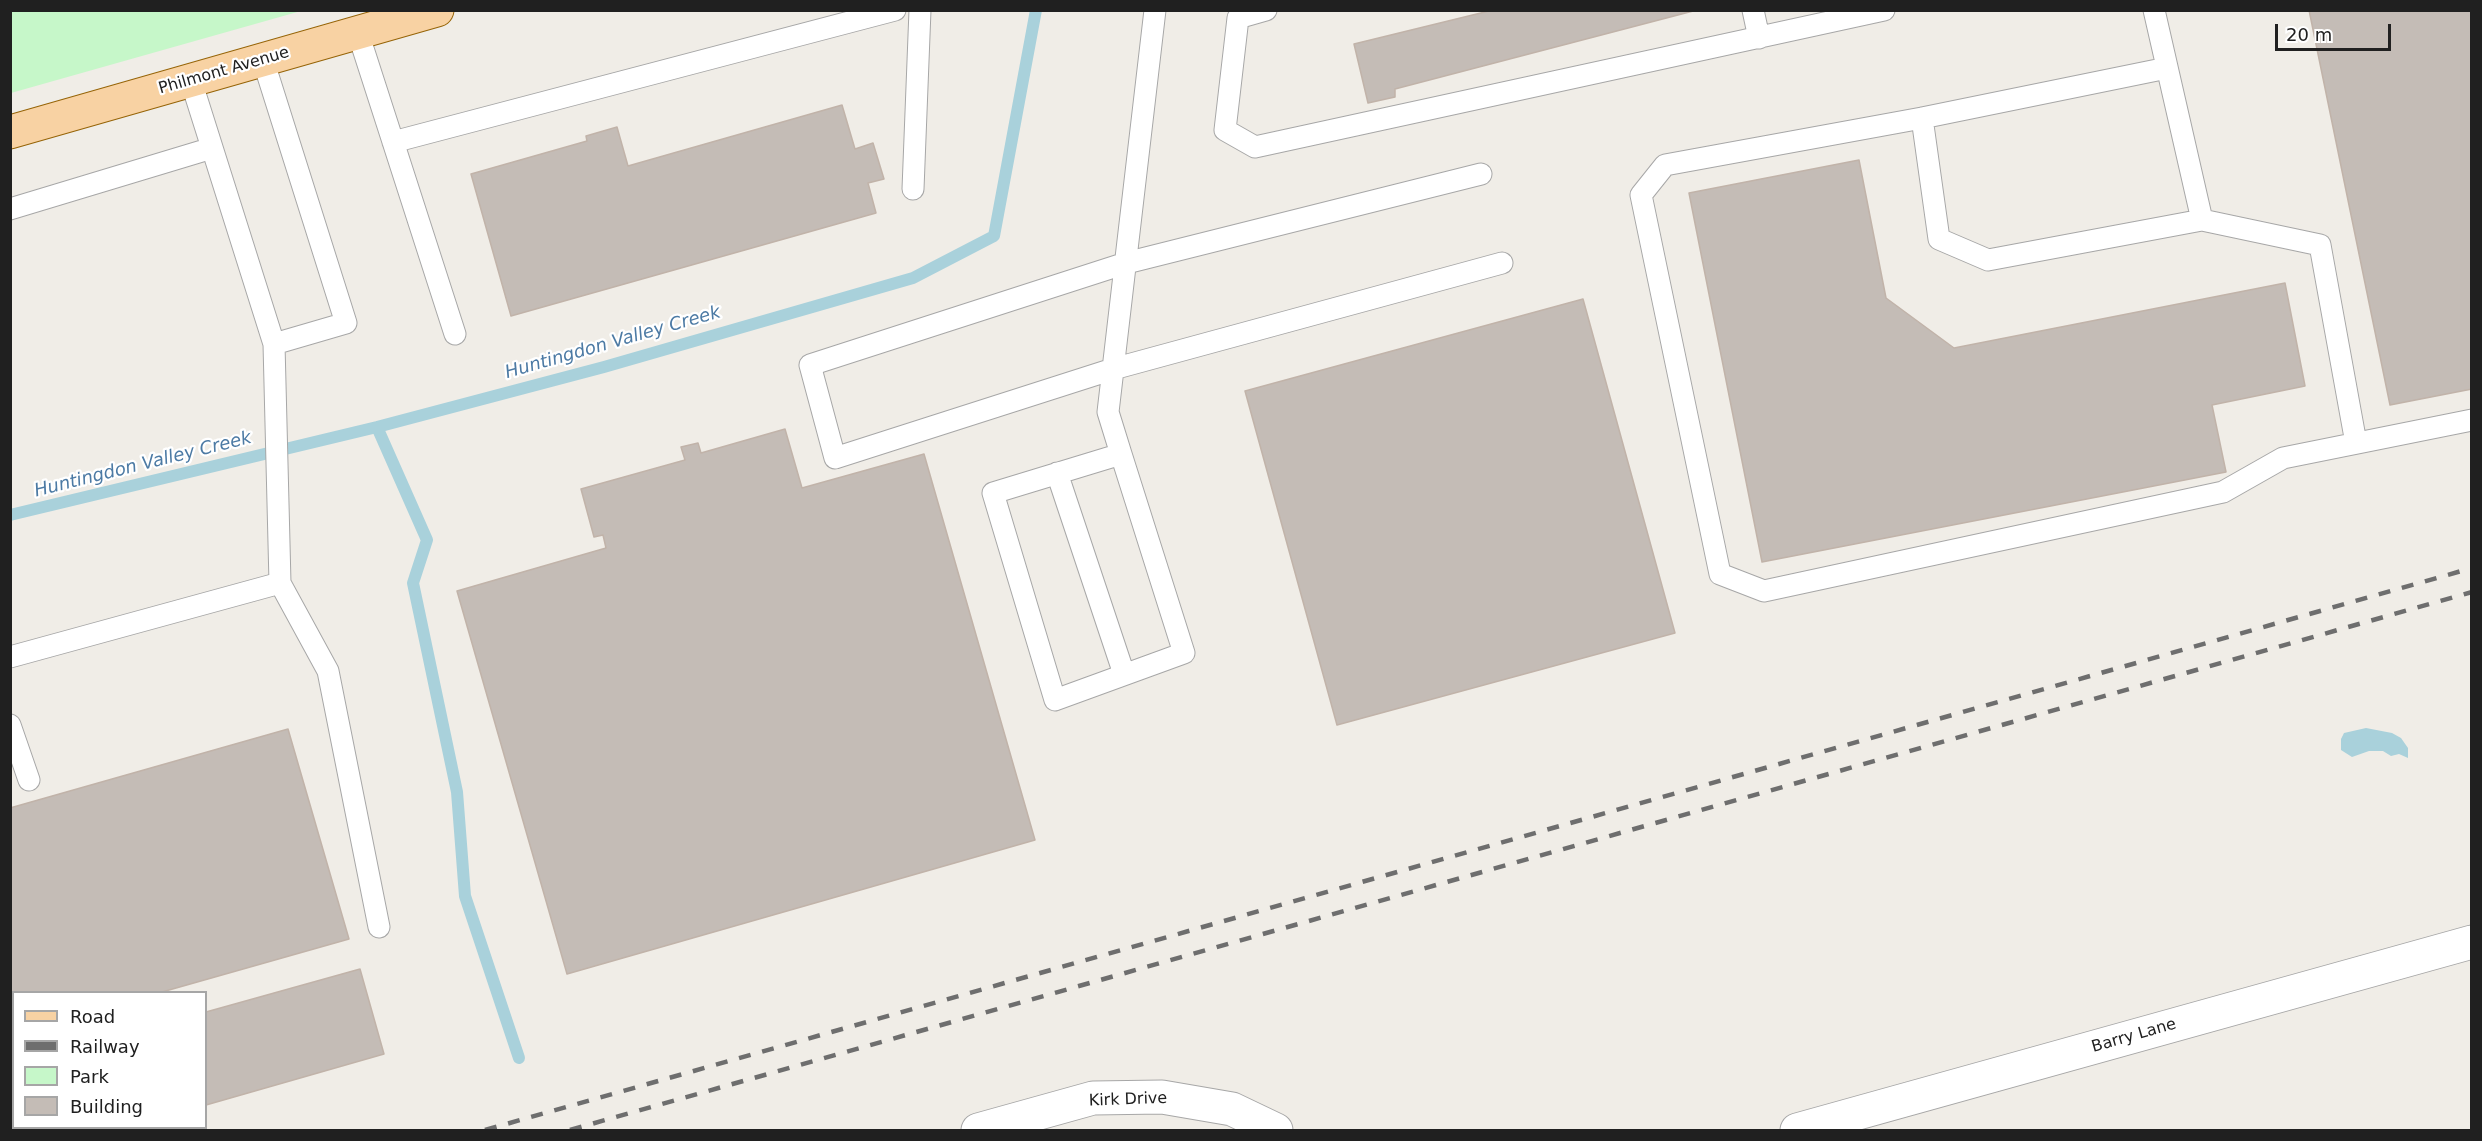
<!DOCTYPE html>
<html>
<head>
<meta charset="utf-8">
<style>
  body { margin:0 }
  #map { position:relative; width:2482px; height:1141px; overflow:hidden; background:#f0ede7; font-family:"DejaVu Sans",sans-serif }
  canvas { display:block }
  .frame { position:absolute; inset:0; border:12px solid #202020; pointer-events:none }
  .legend { position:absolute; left:12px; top:991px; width:195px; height:138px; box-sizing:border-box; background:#fff; border:2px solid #a6a6a6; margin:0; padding:8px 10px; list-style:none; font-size:18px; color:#202020 }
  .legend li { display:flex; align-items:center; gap:12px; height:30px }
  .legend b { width:30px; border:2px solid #a6a6a6 }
  .scale { position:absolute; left:2275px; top:24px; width:116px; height:27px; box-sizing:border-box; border:3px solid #202020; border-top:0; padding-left:8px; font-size:18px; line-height:21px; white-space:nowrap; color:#202020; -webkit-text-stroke:4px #fff; paint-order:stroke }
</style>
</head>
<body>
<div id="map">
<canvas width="2482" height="1141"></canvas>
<div class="frame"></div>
<ul class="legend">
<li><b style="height:8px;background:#f8d2a3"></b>Road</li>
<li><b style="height:8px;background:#6e6e6e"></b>Railway</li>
<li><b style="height:16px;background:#c6f7c9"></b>Park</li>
<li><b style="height:16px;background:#c4bcb6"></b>Building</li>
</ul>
<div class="scale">20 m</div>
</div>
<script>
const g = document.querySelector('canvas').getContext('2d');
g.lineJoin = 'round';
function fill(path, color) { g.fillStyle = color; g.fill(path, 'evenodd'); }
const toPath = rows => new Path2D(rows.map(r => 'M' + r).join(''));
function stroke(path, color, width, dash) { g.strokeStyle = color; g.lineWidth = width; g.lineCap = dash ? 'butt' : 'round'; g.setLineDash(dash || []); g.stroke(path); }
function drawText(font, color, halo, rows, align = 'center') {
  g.font = font + ' "DejaVu Sans",sans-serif'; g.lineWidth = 4.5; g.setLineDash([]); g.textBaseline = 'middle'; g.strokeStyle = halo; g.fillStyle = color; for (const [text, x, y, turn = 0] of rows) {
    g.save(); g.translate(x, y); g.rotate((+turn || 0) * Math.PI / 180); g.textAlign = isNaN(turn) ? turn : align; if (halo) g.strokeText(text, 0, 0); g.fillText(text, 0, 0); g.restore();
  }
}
fill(toPath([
  [11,10,301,10,301,11,11,93]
]), '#c6f7c9');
fill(toPath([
  [2366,728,2392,733,2401,738,2408,748,2408,758,2399,754,2391,756,2383,751,2369,751,2352,757,2341,750,2341,739,2344,733]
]), '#a9d1db');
stroke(toPath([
  [377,427,427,540,413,583,457,792,465,896,519,1058],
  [10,515,377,427,604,367,913,278,994,236,1036,10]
]), '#a9d1db', 12);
const building = toPath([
  [1493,10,1697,10,1395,89,1395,97,1368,103,1354,44,1493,10],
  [2309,10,2472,10,2472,389,2390,405,2309,10],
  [842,105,855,149,873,143,884,179,868,183,876,213,511,316,471,174,587,141,586,136,617,127,628,166,842,105],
  [1859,160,1886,298,1954,348,2285,283,2305,386,2212,405,2226,472,1762,562,1689,193,1859,160],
  [1583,299,1675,633,1337,725,1245,391,1583,299],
  [785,429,802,488,924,454,1035,840,567,974,457,591,606,548,603,535,594,537,581,489,685,460,681,447,698,443,701,453,785,429],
  [288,729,349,939,162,992,14,992,14,1035,10,1036,10,808,288,729],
  [360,969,384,1054,206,1105,206,1012,360,969],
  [10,1067,14,1067,14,1128,125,1128,114,1130,10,1130,10,1067]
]);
fill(building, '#c4bcb6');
stroke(building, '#c1b3a9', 1.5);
const lane = toPath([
  [1266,10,1238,18,1225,130,1255,147,1884,10],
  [1753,10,1759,38],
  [2154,10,2202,220,1988,260,1939,239,1922,118,1665,165,1641,195,1720,574,1764,591,2223,492,2283,458,2472,420],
  [358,33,455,334],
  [263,60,346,323,274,344],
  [1922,118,2167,68],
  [393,142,895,10],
  [1481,174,1126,263,810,365,835,458,1113,369,1502,263],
  [913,189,920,10],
  [10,209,212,148],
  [2202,220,2320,245,2356,443],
  [1121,454,993,493,1055,700,1184,653,1121,454,1108,412,1155,10],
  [1057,473,1124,674],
  [280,583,328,671,379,927],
  [10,657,280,583,274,344,191,81],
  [10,725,29,780]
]);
const street = toPath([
  [978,1130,1093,1098,1162,1097,1232,1109,1276,1130],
  [1797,1130,2472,942]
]);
const primary = toPath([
  [10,132,437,10]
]);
stroke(lane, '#a7a7a7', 23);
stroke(street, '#a7a7a7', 35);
stroke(primary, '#956306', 35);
stroke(lane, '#fff', 21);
stroke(street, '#fff', 33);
stroke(primary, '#f8d2a3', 33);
stroke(toPath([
  [485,1130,2472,568],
  [570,1130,2472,592]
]), '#6e6e6e', 4.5, [12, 12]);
drawText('16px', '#202020', '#fff', [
  ["Philmont Avenue",224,71,-16],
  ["Barry Lane",2134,1036,-16],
  ["Kirk Drive",1128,1100,-2]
]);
drawText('italic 18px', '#4c7aa4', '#fff', [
  ["Huntingdon Valley Creek",613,343,-16],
  ["Huntingdon Valley Creek",143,465,-14]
]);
</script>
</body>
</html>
